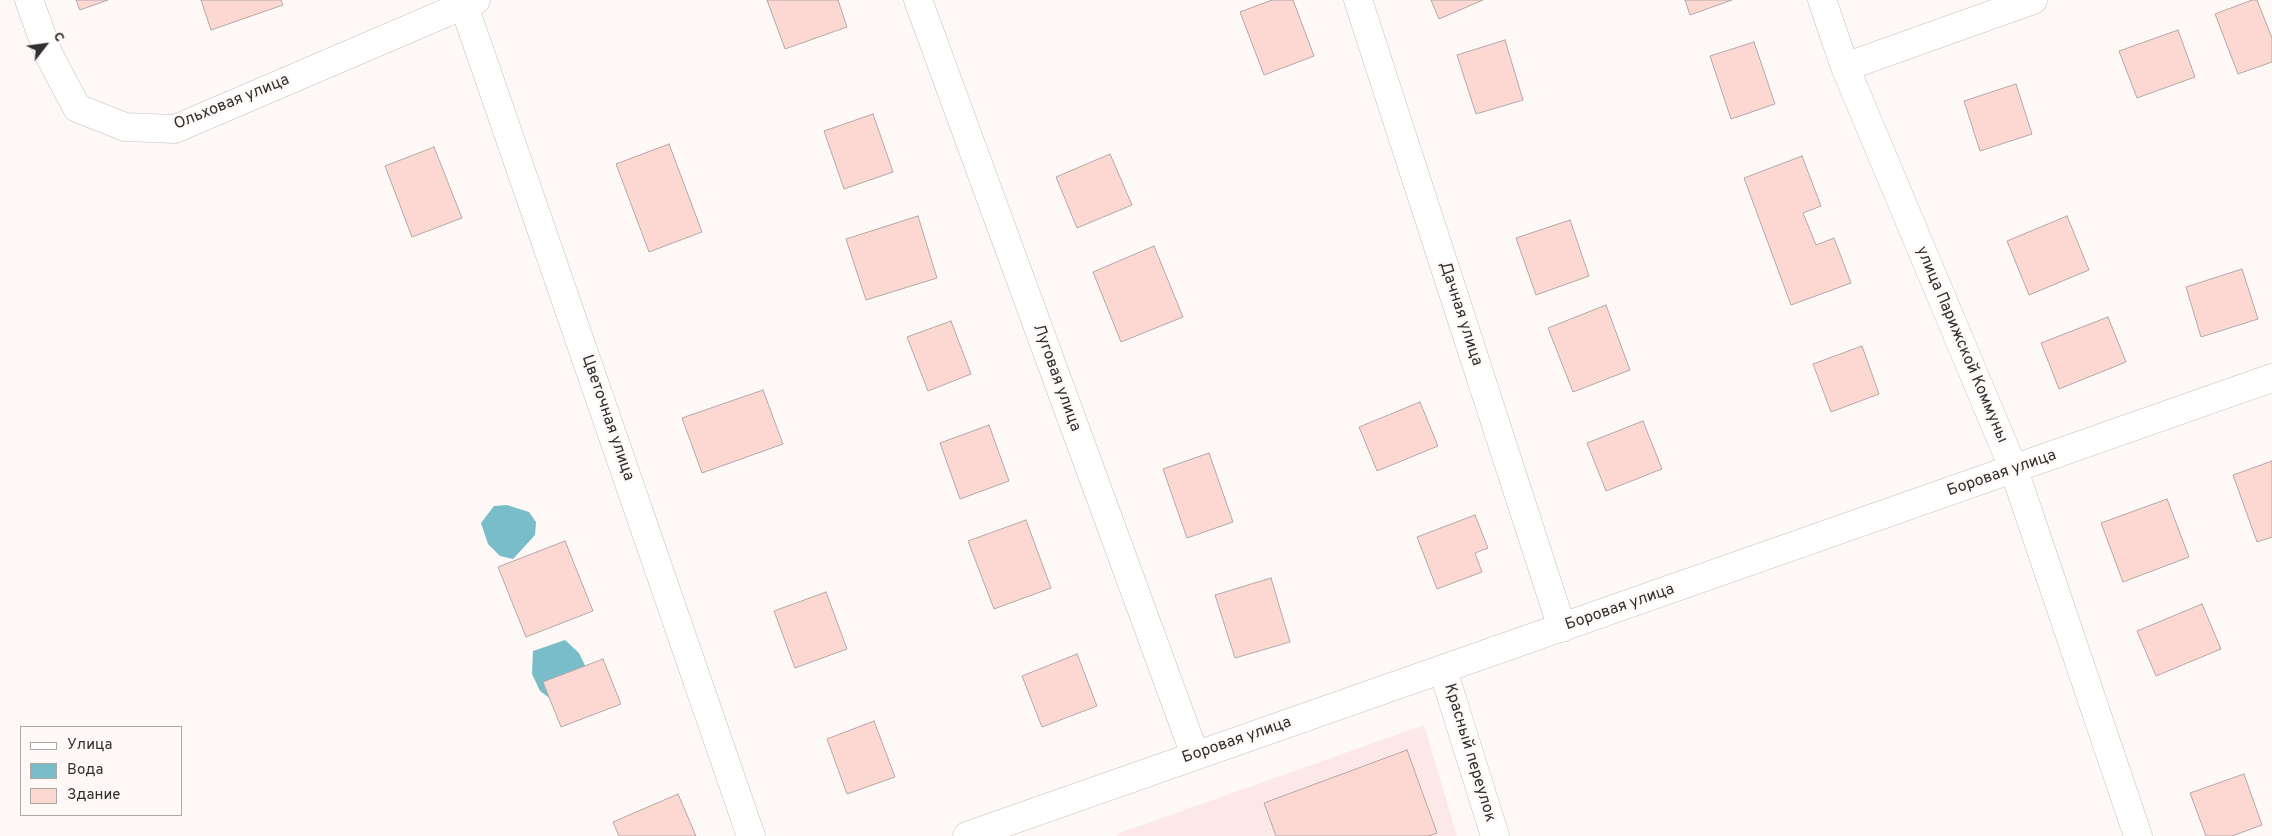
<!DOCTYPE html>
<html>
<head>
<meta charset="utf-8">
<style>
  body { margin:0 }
  #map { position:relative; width:2272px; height:836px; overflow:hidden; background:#fef8f7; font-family:Overpass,sans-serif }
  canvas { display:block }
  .legend { position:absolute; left:20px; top:726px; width:162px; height:90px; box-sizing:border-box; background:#fef8f7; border:1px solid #aca8a7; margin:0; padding:6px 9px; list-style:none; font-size:15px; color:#322f2e }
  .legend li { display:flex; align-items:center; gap:10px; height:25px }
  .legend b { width:25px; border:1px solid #aca8a7 }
  .north { position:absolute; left:20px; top:20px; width:50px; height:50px; -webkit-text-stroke:4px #fef8f7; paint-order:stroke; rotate:60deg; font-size:14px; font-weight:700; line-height:20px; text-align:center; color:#322f2e }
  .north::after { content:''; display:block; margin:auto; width:18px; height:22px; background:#322f2e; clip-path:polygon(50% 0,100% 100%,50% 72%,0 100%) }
</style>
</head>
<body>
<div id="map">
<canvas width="2272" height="836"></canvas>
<ul class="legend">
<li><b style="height:6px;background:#fff"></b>Улица</li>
<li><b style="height:14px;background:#78bdc7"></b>Вода</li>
<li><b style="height:14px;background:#fdd7d2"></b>Здание</li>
</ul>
<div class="north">С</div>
</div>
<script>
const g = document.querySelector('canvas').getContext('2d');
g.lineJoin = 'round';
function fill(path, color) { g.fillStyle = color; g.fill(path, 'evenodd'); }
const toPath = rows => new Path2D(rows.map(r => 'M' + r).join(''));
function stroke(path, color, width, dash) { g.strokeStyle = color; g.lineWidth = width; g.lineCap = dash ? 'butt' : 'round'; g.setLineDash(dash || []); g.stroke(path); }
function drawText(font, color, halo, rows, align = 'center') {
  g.font = font + ' Overpass,sans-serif'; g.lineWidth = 5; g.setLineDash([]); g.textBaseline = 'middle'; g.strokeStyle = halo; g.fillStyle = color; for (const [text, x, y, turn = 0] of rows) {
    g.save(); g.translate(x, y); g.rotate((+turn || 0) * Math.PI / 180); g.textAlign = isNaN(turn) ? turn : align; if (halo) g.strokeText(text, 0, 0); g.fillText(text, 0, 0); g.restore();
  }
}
fill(toPath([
  [1424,725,1457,836,1118,836,1117,834]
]), '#fce9e7');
fill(toPath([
  [507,505,529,512,536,522,535,535,513,559,500,556,488,544,481,523,494,506],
  [565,640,579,653,591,678,559,705,540,691,532,674,533,651]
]), '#78bdc7');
const building = toPath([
  [76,0,108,0,80,10,76,0],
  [201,0,281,0,283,5,211,30,201,0],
  [767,0,838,0,847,27,785,49,767,0],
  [1272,0,1293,0,1314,56,1264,75,1240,12,1272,0],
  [1431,0,1483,0,1439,19,1431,0],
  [1685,0,1732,0,1690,15,1685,0],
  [2252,0,2257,0,2272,38,2272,62,2238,74,2215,14,2252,0],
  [2178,30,2195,77,2137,98,2119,51,2178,30],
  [1505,40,1523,100,1476,114,1457,55,1505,40],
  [1754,42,1775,104,1731,119,1710,56,1754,42],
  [2016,84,2032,134,1980,151,1964,101,2016,84],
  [873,114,893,172,844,189,824,131,873,114],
  [669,144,702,232,649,252,616,164,669,144],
  [434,147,462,218,412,237,385,166,434,147],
  [1110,154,1132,205,1077,228,1056,177,1110,154],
  [1802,156,1821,206,1803,213,1816,245,1834,238,1851,283,1791,305,1744,178,1802,156],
  [918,216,937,278,866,300,846,239,918,216],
  [2067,216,2089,270,2029,295,2007,241,2067,216],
  [1570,220,1589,276,1536,295,1516,238,1570,220],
  [1154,246,1183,317,1121,342,1093,272,1154,246],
  [2242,269,2258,319,2201,337,2186,287,2242,269],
  [1606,305,1630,370,1573,392,1548,328,1606,305],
  [2108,317,2126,362,2059,389,2041,343,2108,317],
  [951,321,971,374,928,391,907,337,951,321],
  [1862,346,1879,394,1831,412,1813,364,1862,346],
  [763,390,783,444,702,473,682,418,763,390],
  [1420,402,1438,446,1377,471,1359,427,1420,402],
  [1643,421,1662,469,1606,491,1587,443,1643,421],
  [989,425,1009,481,960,499,940,443,989,425],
  [1209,453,1233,522,1187,538,1163,469,1209,453],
  [2272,461,2272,537,2257,542,2233,475,2272,461],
  [2167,499,2189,557,2123,582,2101,523,2167,499],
  [1475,515,1488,548,1475,553,1482,572,1437,589,1417,537,1475,515],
  [1026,520,1051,588,994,609,968,541,1026,520],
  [565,541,593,611,526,637,498,567,565,541],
  [1271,578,1290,642,1235,658,1215,595,1271,578],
  [826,592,847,649,795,668,774,611,826,592],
  [2202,604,2221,649,2156,676,2137,631,2202,604],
  [1077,654,1097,706,1042,727,1022,676,1077,654],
  [603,659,621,704,561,727,543,682,603,659],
  [874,721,895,777,847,794,827,739,874,721],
  [1407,750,1437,833,1428,836,1276,836,1264,803,1407,750],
  [2244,774,2262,825,2232,836,2206,836,2190,793,2244,774],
  [678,794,696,836,619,836,613,822,678,794]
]);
fill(building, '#fdd7d2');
stroke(building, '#b2a9a8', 1);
const minor = toPath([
  [29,0,49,55,77,108,125,127,175,129,476,0],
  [462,0,751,836],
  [918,0,1195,755],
  [1358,0,1562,628],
  [1822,0,1845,67,2014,470,2138,836],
  [1845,67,2033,0],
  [1443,670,1495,836],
  [967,836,2272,378]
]);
stroke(minor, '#c7bebc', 29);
stroke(minor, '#fff', 28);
drawText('16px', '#322f2e', '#fef8f7', [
  ["Ольховая улица",232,103,-22],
  ["Дачная улица",1460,314,72],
  ["улица Парижской Коммуны",1961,345,67],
  ["Луговая улица",1056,378,70],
  ["Цветочная улица",607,418,71],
  ["Боровая улица",2002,474,-19],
  ["Боровая улица",1620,608,-19],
  ["Боровая улица",1237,741,-19],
  ["Красный переулок",1469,753,73]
]);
</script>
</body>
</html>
